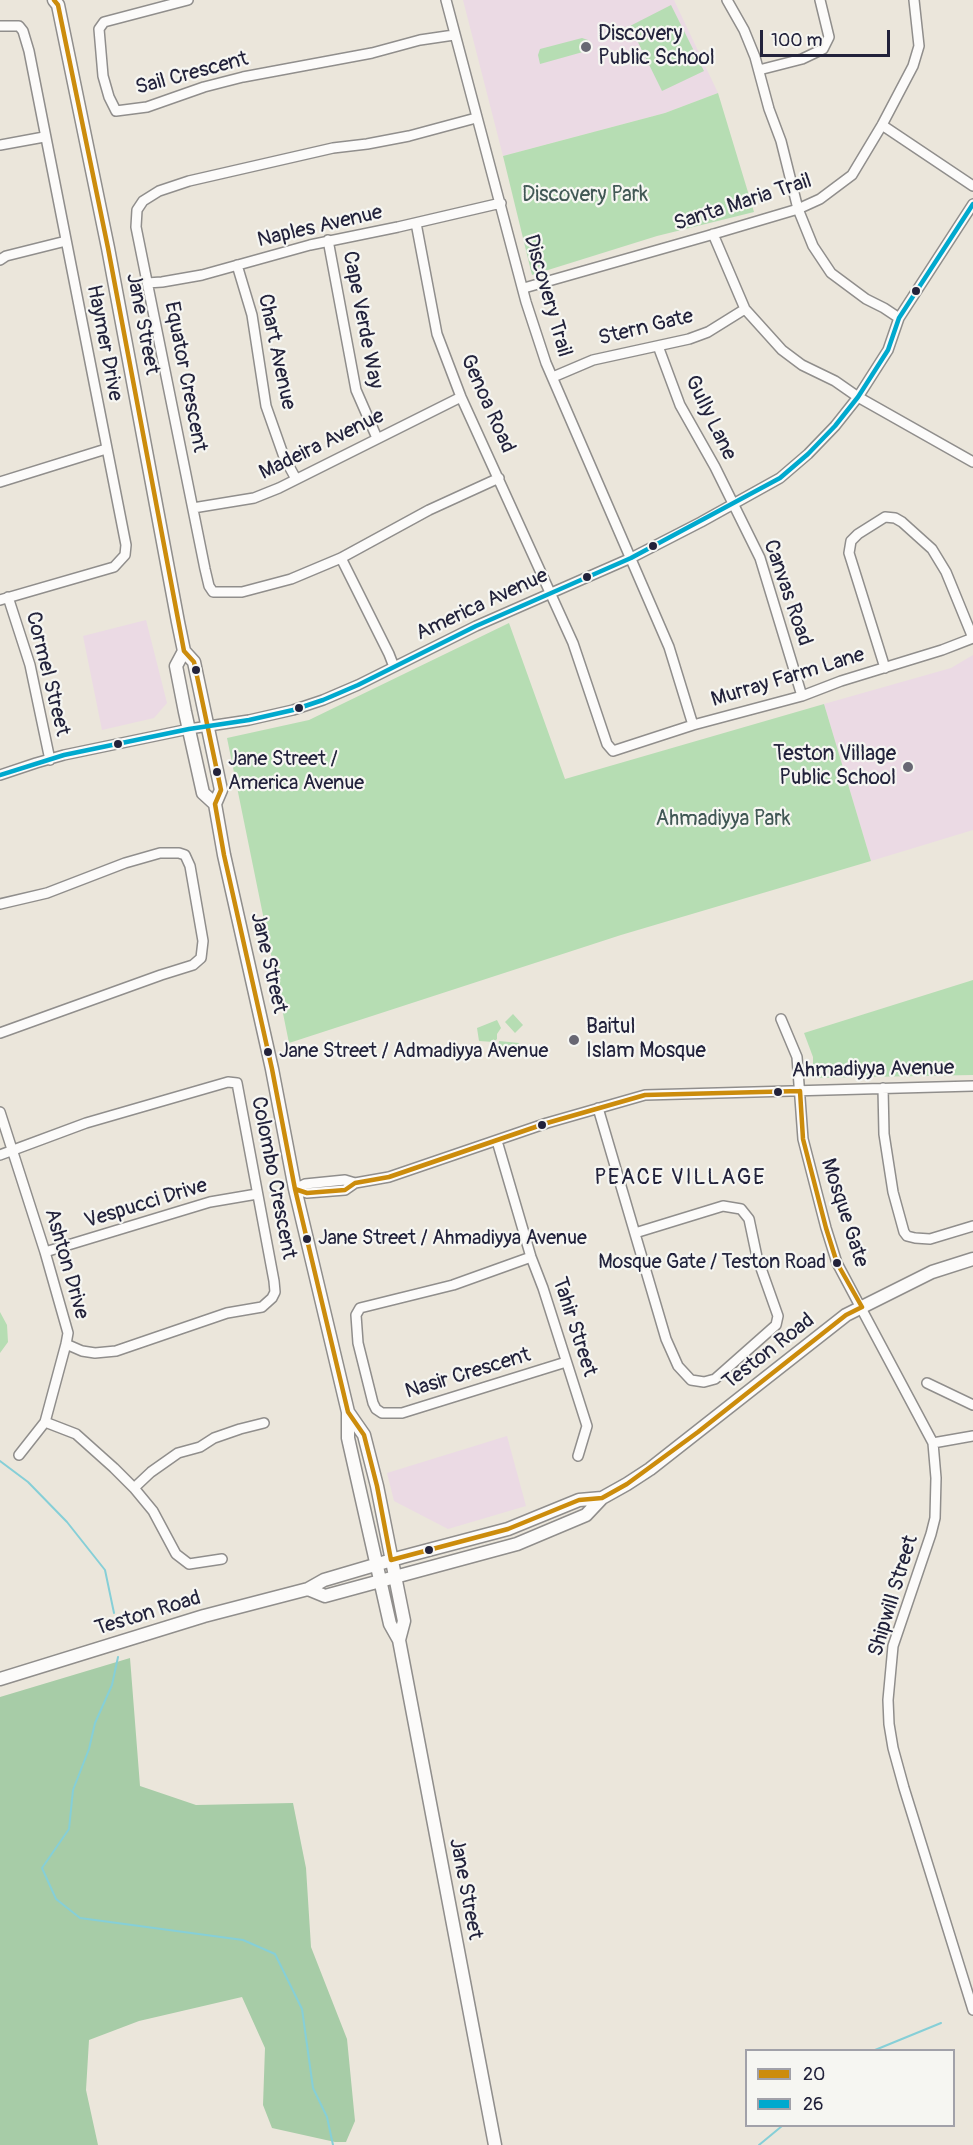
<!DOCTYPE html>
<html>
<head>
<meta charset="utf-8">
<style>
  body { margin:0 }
  #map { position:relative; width:973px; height:2145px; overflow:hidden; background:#ebe6db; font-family:Pangolin,sans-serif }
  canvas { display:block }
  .legend { position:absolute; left:745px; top:2049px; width:210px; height:78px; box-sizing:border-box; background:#f6f6f2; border:2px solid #a1a1a9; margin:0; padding:8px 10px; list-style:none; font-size:18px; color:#22223b }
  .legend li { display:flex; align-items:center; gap:12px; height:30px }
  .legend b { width:30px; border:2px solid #a1a1a9 }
  .scale { position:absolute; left:760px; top:30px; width:130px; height:27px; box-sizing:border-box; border:3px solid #22223b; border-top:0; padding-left:8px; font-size:18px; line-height:21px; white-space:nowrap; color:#22223b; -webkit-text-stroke:4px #f6f6f2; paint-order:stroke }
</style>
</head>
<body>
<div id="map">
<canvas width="973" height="2145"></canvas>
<ul class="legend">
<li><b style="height:8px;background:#cc8c0c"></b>20</li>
<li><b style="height:8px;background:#00a9ce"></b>26</li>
</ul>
<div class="scale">100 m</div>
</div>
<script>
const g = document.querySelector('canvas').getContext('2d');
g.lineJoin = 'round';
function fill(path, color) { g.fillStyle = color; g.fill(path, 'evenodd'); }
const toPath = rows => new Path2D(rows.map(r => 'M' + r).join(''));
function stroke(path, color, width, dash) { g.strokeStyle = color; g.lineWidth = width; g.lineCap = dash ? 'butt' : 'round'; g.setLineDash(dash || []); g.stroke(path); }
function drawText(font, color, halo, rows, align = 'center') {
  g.font = font + ' Pangolin,sans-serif'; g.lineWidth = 4.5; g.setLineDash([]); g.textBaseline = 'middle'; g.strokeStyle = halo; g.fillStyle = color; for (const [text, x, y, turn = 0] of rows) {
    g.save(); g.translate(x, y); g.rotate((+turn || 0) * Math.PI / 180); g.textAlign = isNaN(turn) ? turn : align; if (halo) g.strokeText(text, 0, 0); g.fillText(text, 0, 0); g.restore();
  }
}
fill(toPath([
  [463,0,674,0,718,93,665,113,503,156],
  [146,620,167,703,154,718,102,730,83,636],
  [973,655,973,830,871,861,824,704,951,668],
  [507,1436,526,1506,448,1529,394,1501,387,1473]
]), '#ebdae4');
fill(toPath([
  [671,5,704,71,662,91,630,26],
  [582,38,588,40,590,50,540,64,538,55,540,49],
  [718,93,754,212,657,236,532,275,503,156,665,113],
  [509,623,565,779,824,704,871,861,621,935,289,1043,227,738,309,720],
  [973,980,973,1075,813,1078,813,1057,804,1033],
  [513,1014,523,1025,515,1033,505,1022],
  [497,1020,501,1028,497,1034,497,1039,494,1042,479,1041,477,1028],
  [499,1041,519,1043,517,1055,497,1052],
  [0,1312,7,1325,8,1342,0,1353]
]), '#b6ddb3');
fill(toPath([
  [130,1658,140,1786,196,1805,293,1803,306,1868,311,1947,347,2039,355,2121,346,2142,335,2142,272,2128,263,2105,265,2048,242,1997,139,2021,89,2040,86,2090,98,2145,0,2145,0,1697]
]), '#a7cca7');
stroke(toPath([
  [0,1461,28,1482,67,1522,105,1570,114,1613],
  [118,1657,112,1685,95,1723,89,1749,73,1790,69,1829,42,1868,56,1899,80,1918,243,1940,275,1954,302,2009,313,2088,327,2117,333,2145],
  [875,2050,941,2023],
  [759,2145,782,2126]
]), '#86cfd7', 2);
const minor = toPath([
  [188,0,104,22,99,29,103,76,109,97,116,111,147,107,204,87,243,77,372,53,420,40,454,35],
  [446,0,526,302,546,363,669,647,693,725],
  [727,0,744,30,755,57,769,109,781,141,798,209,813,246,831,273,866,299,884,308,899,318],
  [0,26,19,26,23,31,29,51,126,545,125,555,114,567,0,600],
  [759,70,802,59,823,49,829,37,820,0],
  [476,118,409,136,367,144,333,148,189,181,159,191,143,201,137,210,136,227,205,569,209,586,213,592,242,592,291,579,341,558,429,510,499,478],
  [882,125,973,186],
  [0,145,44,137],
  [416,223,437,334,461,397,573,643,607,744,613,751,693,725,802,696,841,681,942,650,973,638],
  [713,234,745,309,782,350,802,365,835,381,858,397,973,462],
  [328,240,356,390,377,438],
  [0,260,6,256,66,241],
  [237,265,252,315,266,406,284,457,296,479],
  [147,283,162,282,202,275,310,245,398,227,501,203],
  [524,288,707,236,798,209,820,199,852,175,882,125,913,66,919,46,914,0],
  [658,346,680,405,715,467,760,558,802,696],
  [553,377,593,360,689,339,708,332,745,309],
  [0,482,106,449],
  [193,508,254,498,279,488,461,397],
  [341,558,389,654,394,667],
  [8,597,30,665,50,760],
  [885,668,849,553,851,541,858,534,885,517,895,518,902,522,932,549,946,572,973,638],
  [0,775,36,763,64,755,189,729,249,720,293,710,323,700,358,685,476,626,631,558,701,522,780,478,808,454,835,426,858,397,888,350,899,318,973,204],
  [0,904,47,893,125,863,160,853,179,853,185,855,190,866,203,941,201,958,193,965,161,975,0,1033],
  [781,1019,797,1057,803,1139,826,1228,837,1263,933,1443,936,1478,935,1518,931,1534,893,1646,888,1700,889,1724,893,1748,904,1788,973,2010],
  [883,1088,884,1134,893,1192,904,1232,907,1236,915,1238,930,1239,973,1226],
  [598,1108,666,1339,678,1366,691,1380,704,1382,715,1379,776,1325,778,1316,757,1257,749,1219,741,1209,723,1206,635,1233],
  [0,1112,45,1252,68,1333,66,1344,45,1422,19,1455],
  [497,1141,531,1257,543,1288,587,1426,578,1456],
  [0,1155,86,1123,228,1082,237,1083,274,1281,275,1292,272,1298,262,1307,227,1313,116,1351,95,1353,82,1351,66,1344],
  [295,1189,307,1193,345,1190,355,1183,389,1177,547,1123,645,1095,973,1086],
  [295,1189,305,1184,345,1180,355,1183],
  [45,1252,210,1202,257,1194],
  [531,1257,453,1285,360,1308,356,1315,358,1343,373,1403,376,1409,382,1413,402,1413,566,1362],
  [927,1383,973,1405],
  [45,1422,76,1434,114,1468,134,1488],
  [933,1443,973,1436],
  [222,1559,189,1564,176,1554,153,1511,134,1488,151,1472,178,1453,200,1447,214,1438,240,1429,264,1423]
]);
const major = toPath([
  [54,0,58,5,108,248,178,622,184,651,194,662,221,790,215,804,224,855,272,1069,295,1189,348,1412,348,1438,390,1624,399,1640,495,2145],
  [184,651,176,666,185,712,203,793,215,804],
  [348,1412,364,1435,377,1486,404,1621,399,1640],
  [308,1589,325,1596,406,1574,517,1544,586,1515,602,1498,627,1484,650,1469,846,1315,932,1272,973,1259],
  [0,1679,204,1616,308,1589,324,1580,402,1557,508,1529,579,1500,602,1498]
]);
stroke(minor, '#908e8c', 12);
stroke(major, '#908e8c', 15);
stroke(minor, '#fcfbfa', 9);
stroke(major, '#fcfbfa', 12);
stroke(toPath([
  [54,0,58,5,108,248,184,651,194,662,221,790,215,804,224,855,272,1069,295,1189],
  [800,1091,803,1139,826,1228,837,1263,862,1307,846,1315,698,1432,627,1484,602,1498,579,1500,508,1529,391,1560,377,1486,364,1435,348,1412,295,1189,307,1193,345,1190,355,1183,389,1177,547,1123,645,1095,800,1091]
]), '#cc8c0c', 4.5);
stroke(toPath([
  [0,775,64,755,189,729,249,720,293,710,323,700,358,685,476,626,631,558,780,478,808,454,835,426,858,397,888,350,899,318,973,204]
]), '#00a9ce', 4.5);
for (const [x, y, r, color] of [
  [586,47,6,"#686773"],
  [916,291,5,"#22223b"],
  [653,546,5,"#22223b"],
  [587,577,5,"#22223b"],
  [196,670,5,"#22223b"],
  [299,708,5,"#22223b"],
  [118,744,5,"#22223b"],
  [908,767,6,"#686773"],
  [217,772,5,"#22223b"],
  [574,1040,6,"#686773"],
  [268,1052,5,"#22223b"],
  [778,1092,5,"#22223b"],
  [542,1125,5,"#22223b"],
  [307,1239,5,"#22223b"],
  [837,1263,5,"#22223b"],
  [429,1550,5,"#22223b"]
]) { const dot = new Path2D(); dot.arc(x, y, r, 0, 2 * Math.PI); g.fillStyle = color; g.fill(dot); stroke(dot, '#f6f6f2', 2); }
drawText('20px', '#22223b', '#f6f6f2', [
  ["Jane Street /",228,760],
  ["America Avenue",228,784],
  ["Jane Street / Admadiyya Avenue",279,1052],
  ["Jane Street / Ahmadiyya Avenue",318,1239],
  ["Mosque Gate / Teston Road",826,1263,"right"]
], 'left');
drawText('21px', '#22223b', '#f6f6f2', [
  ["Discovery",598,35],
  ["Public School",598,59],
  ["Teston Village",896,755,"right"],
  ["Public School",896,779,"right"],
  ["Baitul",586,1028],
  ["Islam Mosque",586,1052]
], 'left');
drawText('21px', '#22223b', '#f6f6f2', [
  ["Sail Crescent",192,74,-15],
  ["Santa Maria Trail",743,203,-18],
  ["Naples Avenue",320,227,-13],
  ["Discovery Trail",547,296,74],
  ["Cape Verde Way",362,320,79],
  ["Jane Street",142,324,79],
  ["Stern Gate",646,328,-14],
  ["Haymer Drive",104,343,79],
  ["Chart Avenue",276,352,78],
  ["Equator Crescent",185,377,79],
  ["Genoa Road",487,404,66],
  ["Gully Lane",710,418,64],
  ["Madeira Avenue",322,445,-26],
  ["Canvas Road",787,593,71],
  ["America Avenue",482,605,-25],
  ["Cormel Street",47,674,76],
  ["Murray Farm Lane",788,678,-17],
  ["Jane Street",268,963,77],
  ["Ahmadiyya Avenue",873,1070,-1],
  ["Colombo Crescent",273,1178,79],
  ["Vespucci Drive",146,1204,-17],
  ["Mosque Gate",844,1213,72],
  ["Ashton Drive",66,1264,74],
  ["Tahir Street",574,1327,72],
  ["Teston Road",769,1352,-38],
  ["Nasir Crescent",468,1374,-17],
  ["Shipwill Street",894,1596,-73],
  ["Teston Road",148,1614,-17],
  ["Jane Street",465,1889,79]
]);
drawText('21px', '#415855', '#f6f6f2', [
  ["Discovery Park",585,196],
  ["Ahmadiyya Park",723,820]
]);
g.letterSpacing = '1.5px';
drawText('22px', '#22223b', '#f6f6f2', [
  ["PEACE VILLAGE",680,1178]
]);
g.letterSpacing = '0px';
</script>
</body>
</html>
